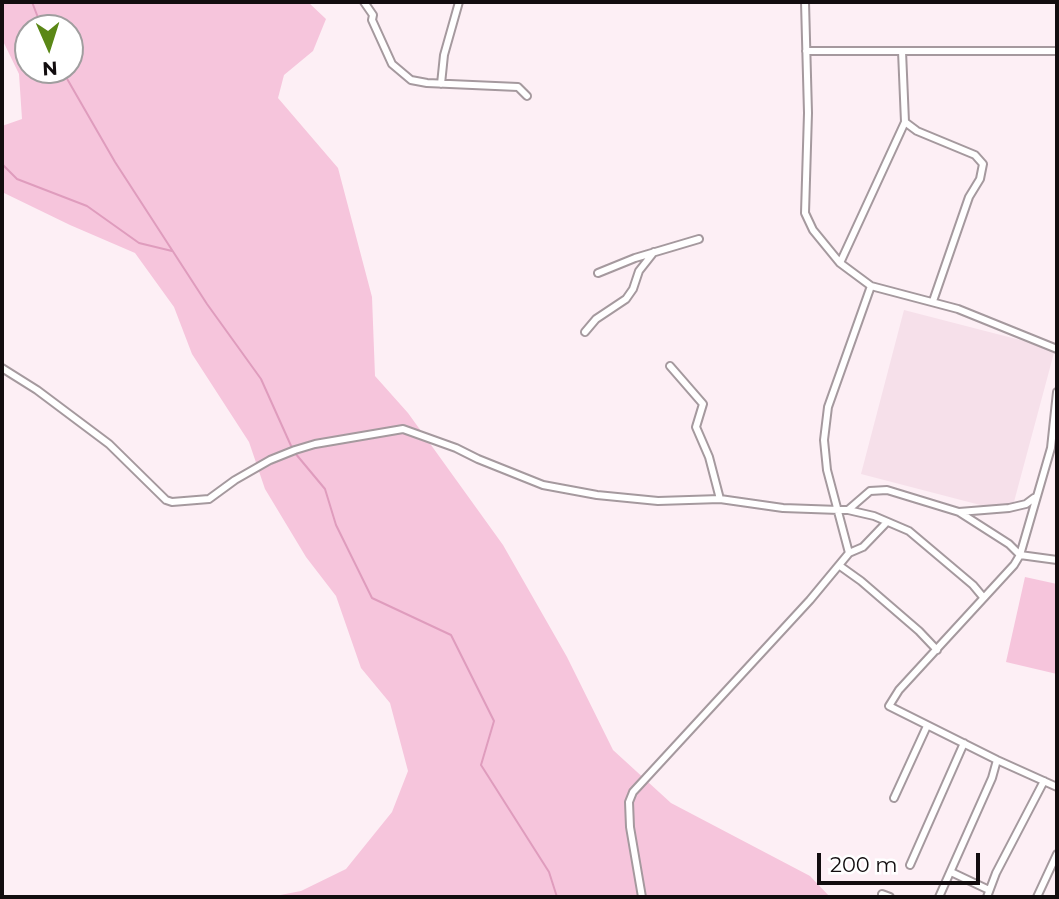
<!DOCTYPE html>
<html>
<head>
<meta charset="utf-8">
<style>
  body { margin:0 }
  #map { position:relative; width:1059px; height:899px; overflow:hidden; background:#fdeff5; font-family:Montserrat,sans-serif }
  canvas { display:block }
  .frame { position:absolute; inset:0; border:4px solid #120d0f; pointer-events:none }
  .north { position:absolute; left:14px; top:14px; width:70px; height:70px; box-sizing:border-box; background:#fff; border:2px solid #a09e9f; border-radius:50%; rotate:177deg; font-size:19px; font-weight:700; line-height:28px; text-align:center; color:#120d0f }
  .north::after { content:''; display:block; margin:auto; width:24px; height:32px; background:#5a8716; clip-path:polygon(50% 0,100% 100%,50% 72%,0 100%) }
  .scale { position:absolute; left:817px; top:853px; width:163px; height:32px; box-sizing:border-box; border:4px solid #120d0f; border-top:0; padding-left:9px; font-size:21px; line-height:24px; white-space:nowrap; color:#120d0f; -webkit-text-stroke:5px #fff; paint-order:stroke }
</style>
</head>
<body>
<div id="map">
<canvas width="1059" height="899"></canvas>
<div class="frame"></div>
<div class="north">N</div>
<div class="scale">200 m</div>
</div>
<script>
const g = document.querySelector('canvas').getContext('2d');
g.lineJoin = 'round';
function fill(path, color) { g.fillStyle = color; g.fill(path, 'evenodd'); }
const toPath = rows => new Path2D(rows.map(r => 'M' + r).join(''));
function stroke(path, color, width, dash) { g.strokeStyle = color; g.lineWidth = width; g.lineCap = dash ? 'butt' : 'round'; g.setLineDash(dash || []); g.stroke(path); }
fill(toPath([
  [904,310,1055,349,1011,513,861,474]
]), '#f6e0ea');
fill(toPath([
  [2,2,308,2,326,19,313,51,284,75,278,98,338,168,372,297,375,376,408,413,503,545,567,657,613,750,671,803,810,876,830,897,270,897,301,891,346,869,392,812,408,771,390,703,361,668,336,596,306,557,265,489,249,442,192,354,174,307,135,253,70,225,2,192,2,126,22,119,19,74,2,39],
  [28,28,70,28,70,70,28,70],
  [1025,577,1057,584,1057,674,1006,662]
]), '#f6c5dc');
stroke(toPath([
  [32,2,42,28],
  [62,70,115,162,207,304,261,379,292,448],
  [2,164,17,179,87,206,139,243,172,251],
  [295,453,325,489,336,525,372,598,451,635,494,721,481,765,549,872,557,897]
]), '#df9cbd', 2);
const street = toPath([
  [364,2,373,15,372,20,392,64,411,80,427,83,518,87,527,96],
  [805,2,808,113,805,213,813,230,840,263,871,286,958,309,1057,349],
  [806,51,902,51],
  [441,84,444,55,459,2],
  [840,263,905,122],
  [598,273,635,258,699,239],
  [933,301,969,197,980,179,983,164,975,155,917,131,905,122,902,51,1057,51],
  [585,332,596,319,626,299,633,289,639,271,654,252],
  [670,366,703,404,696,427,709,457,720,499],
  [2,368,37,390,109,444,166,500,172,502,209,499,235,480,270,460,295,450,315,444,403,429,456,448,478,459,543,485,597,495,658,501,720,499,783,508,839,510,848,510,870,491,887,490,959,512,1009,544,1020,555,1057,560],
  [1057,392,1051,448,1020,555,1014,565,899,690,889,706,997,760,1057,787],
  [848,510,874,516,909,531,973,585,983,597],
  [959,512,1009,508,1026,504,1034,498],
  [849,553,863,547,887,522],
  [840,566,861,581,919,631,937,650],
  [894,798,927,726],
  [910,865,964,743],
  [951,872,989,890],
  [882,894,890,897],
  [642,897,630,827,629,802,633,792,810,600,849,553,827,470,824,440,828,407,871,286],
  [939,897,992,778,997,760],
  [987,897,996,873,1044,781],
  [1037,897,1057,854]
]);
stroke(street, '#a5999e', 10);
stroke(street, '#fff', 6);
</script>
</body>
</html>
